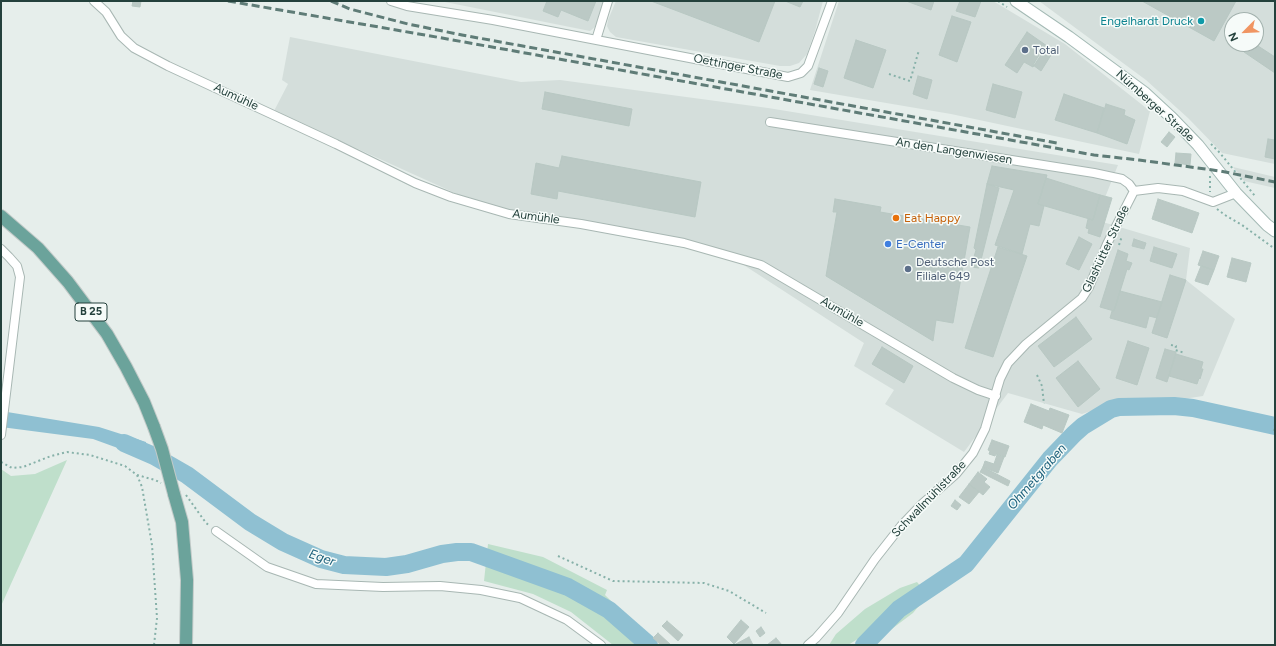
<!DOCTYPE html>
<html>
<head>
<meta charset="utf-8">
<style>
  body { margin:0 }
  #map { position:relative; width:1276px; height:646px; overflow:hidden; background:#e6eeeb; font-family:Figtree,sans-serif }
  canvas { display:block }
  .frame { position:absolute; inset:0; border:2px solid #24413c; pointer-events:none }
  .north { position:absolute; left:1224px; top:12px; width:40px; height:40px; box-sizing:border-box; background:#f6fbf9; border:1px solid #a2b1ad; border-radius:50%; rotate:246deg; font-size:11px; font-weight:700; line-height:16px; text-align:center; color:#24413c }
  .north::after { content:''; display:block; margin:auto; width:14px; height:18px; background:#f09562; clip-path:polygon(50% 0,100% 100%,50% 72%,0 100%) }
</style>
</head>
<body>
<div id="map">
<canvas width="1276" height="646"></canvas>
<div class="frame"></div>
<div class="north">N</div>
</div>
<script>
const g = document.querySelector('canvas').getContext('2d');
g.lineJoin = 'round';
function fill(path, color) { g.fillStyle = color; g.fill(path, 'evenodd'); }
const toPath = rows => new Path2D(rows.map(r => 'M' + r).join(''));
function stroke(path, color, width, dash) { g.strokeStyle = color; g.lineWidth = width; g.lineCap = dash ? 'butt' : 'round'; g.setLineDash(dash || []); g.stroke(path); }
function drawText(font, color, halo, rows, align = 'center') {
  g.font = font + ' Figtree,sans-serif'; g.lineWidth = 3; g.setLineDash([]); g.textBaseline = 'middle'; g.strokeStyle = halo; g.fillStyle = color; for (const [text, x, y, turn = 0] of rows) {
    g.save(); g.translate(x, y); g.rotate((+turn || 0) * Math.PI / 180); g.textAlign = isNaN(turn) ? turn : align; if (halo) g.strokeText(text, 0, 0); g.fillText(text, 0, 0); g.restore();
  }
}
fill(toPath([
  [440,1,605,1,595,27,590,31],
  [616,1,823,1,815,31,807,54,799,63,790,66,780,66,616,37,610,32,607,26,608,20],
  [839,1,993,1,1065,44,1150,111,1139,154,951,114,810,90],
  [1039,1,1275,1,1275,164,1222,153,1188,118,1146,80],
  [1232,20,1256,20,1256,44,1232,44],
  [290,37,521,82,560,80,768,108,1118,165,1096,220,1190,248,1186,280,1235,319,1203,396,1137,406,1112,404,1082,414,1008,393,964,452,885,404,894,390,854,366,864,343,719,249,479,204,274,111,288,84,282,80],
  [1233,167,1275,177,1275,188,1244,181]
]), '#d4dedb');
fill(toPath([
  [67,460,1,606,1,469,11,476,35,474],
  [488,544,543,557,607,590,605,595,656,645,613,645,571,612,533,594,484,581],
  [917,582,926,593,923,601,913,613,889,631,861,637,848,645,829,645,836,634,865,609,900,588]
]), '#bfdfcb');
fill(toPath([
  [1,411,99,427,146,442,148,459,93,439,1,427]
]), '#8fc0d2');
stroke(toPath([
  [124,443,154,456,187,475,250,522,283,542,321,559,344,565,386,567,407,564,442,554,457,552,471,552,568,587,609,610,649,645],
  [864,645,899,609,966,564,1050,459,1074,434,1083,426,1111,409,1119,407,1174,406,1193,408,1275,426]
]), '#8fc0d2', 18);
const building = toPath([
  [133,1,141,1,140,7,132,6,133,1],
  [547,1,596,1,588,21,561,10,558,17,543,11,547,1],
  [651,1,775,1,759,42,651,1],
  [785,1,803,1,800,7,785,1],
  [906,1,934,1,931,10,906,1],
  [960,1,981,1,975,17,956,11,960,1],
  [1142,1,1236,1,1214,41,1142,1],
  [952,16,971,22,957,62,939,55,952,16],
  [1027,32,1047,46,1033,67,1024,62,1017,73,1005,65,1027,32],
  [856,40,886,50,873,88,844,78,856,40],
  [1249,44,1255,44,1275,57,1275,73,1244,52,1249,44],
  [1042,50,1051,55,1041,71,1033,65,1042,50],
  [819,68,828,71,823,87,814,84,819,68],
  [918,76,932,80,927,99,913,94,918,76],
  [993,84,1022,92,1015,118,986,110,993,84],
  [545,92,632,109,629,126,542,109,545,92],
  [1064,94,1104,108,1097,133,1055,120,1064,94],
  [1106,104,1125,110,1124,115,1135,120,1127,144,1097,133,1106,104],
  [1169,132,1175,137,1167,147,1161,142,1169,132],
  [1268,139,1275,140,1275,159,1265,157,1268,139],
  [1176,153,1191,154,1190,165,1175,163,1176,153],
  [562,156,701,182,695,217,558,191,557,199,531,194,536,163,559,168,562,156],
  [992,166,1047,175,1038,204,1044,206,1039,226,1030,224,1022,254,995,245,1014,190,987,184,992,166],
  [1046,178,1100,195,1093,220,1038,204,1046,178],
  [987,184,999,188,979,268,971,267,976,250,974,248,987,184],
  [1100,195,1112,198,1100,237,1088,233,1089,229,1086,228,1088,219,1093,220,1100,195],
  [835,199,881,207,880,212,970,227,953,323,936,320,933,341,826,276,837,212,833,212,835,199],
  [1158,199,1199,213,1192,233,1152,219,1158,199],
  [1079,237,1092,244,1079,270,1066,264,1079,237],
  [1134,239,1146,243,1144,249,1132,246,1134,239],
  [998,247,1027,256,993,357,965,348,998,247],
  [1154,247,1177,254,1172,268,1150,261,1154,247],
  [1118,250,1128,254,1126,261,1132,263,1129,270,1127,269,1114,311,1100,307,1118,250],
  [1203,251,1219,256,1214,270,1198,265,1203,251],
  [1232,258,1251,263,1246,282,1227,277,1232,258],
  [1201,266,1214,270,1208,285,1195,281,1201,266],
  [1170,275,1186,280,1167,338,1152,333,1170,275],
  [1120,291,1162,302,1157,318,1149,316,1146,328,1110,318,1112,311,1114,311,1120,291],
  [1076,317,1092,339,1054,367,1038,346,1076,317],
  [1128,341,1149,348,1137,385,1116,378,1128,341],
  [882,347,913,366,904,383,872,364,882,347],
  [1165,349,1176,352,1167,382,1156,378,1165,349],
  [1176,354,1203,362,1201,369,1203,369,1200,379,1199,378,1197,384,1169,376,1176,354],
  [1078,361,1100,389,1078,407,1056,378,1078,361],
  [1031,404,1049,411,1050,408,1069,415,1062,433,1043,425,1042,429,1024,422,1031,404],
  [992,440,1009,446,1005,457,996,454,995,456,989,454,990,451,988,450,992,440],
  [997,455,1004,457,998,473,983,467,985,461,994,464,997,455],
  [983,467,1010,481,1008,486,980,472,983,467],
  [978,472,987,479,984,482,990,487,983,495,969,484,978,472],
  [969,484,979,492,969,504,959,497,969,484],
  [955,500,961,505,957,510,951,506,955,500],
  [741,620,749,627,734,644,727,637,741,620],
  [667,621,683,635,678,641,662,626,667,621],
  [761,627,765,633,760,637,756,631,761,627],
  [658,633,671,645,661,645,653,638,658,633],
  [749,637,753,645,734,645,749,637],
  [776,638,782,645,767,645,776,638]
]);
fill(building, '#bbc9c5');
stroke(building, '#b8c8c3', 1);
const minor = toPath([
  [94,1,106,12,121,36,134,48,168,66,336,144,415,183,451,197,509,214,581,224,684,243,761,265,953,378,978,390,996,396],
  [391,1,407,6,493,20,788,77,801,73,808,66,832,1],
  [596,40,608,1],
  [770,122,1094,173,1122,179,1129,184,1134,191],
  [1,249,9,257,17,266,20,277,1,435],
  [216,531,267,567,316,584,383,587,440,586,481,590,520,598,567,620,601,645],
  [808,645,816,638,838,613,875,559,901,526,922,504,956,474,973,453,985,429,1000,379,1008,363,1026,344,1082,298,1089,287,1107,244,1134,191,1158,188,1183,191,1213,202,1236,193]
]);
const secondary = toPath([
  [1016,1,1069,37,1145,93,1172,118,1198,145,1236,193,1267,225,1275,231]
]);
const primary = toPath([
  [1,216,38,248,68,282,107,334,126,367,144,402,154,427],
  [174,494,182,522,187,580,186,645]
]);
stroke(minor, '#a8b7b3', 10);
stroke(secondary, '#a4bab5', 13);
stroke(primary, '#c2cac8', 14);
stroke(toPath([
  [998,1,1007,7],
  [889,74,910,81,919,50],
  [1211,144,1220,153,1255,196],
  [1210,176,1210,192],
  [1217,209,1225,215,1242,225,1275,249],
  [1119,245,1122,236],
  [1171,345,1176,346,1175,350,1185,353],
  [1037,375,1042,386,1044,404],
  [1274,431,1275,425],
  [1,462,12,468,23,467,51,456,67,452,90,455,125,466,137,475,155,480,161,483],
  [137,475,142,487,152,545,157,618,154,645],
  [186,495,206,523,210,526],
  [558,556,613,581,704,583,729,591,766,613]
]), '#87b1a9', 2, [2, 3]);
stroke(minor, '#fff', 8);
stroke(secondary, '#fff', 11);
stroke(primary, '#6ba39b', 12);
stroke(toPath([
  [228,1,425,35,1094,155,1139,160,1220,171,1275,182],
  [331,1,350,9,408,24,462,35,1057,143]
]), '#5f7c77', 3, [8, 4]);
const primaryBridge = toPath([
  [154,427,162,449,174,494]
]);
stroke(primaryBridge, '#c2cac8', 14, []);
stroke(primaryBridge, '#6ba39b', 12);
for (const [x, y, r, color] of [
  [1201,21,4,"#0f9aa8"],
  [1025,50,4,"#5c6f8a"],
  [896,218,4,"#e8710a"],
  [888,244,4,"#3f7fe0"],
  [908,269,4,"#5c6f8a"]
]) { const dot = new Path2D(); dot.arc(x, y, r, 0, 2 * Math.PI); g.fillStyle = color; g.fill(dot); stroke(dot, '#f6fbf9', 1.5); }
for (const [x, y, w] of [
  [91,312,32]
]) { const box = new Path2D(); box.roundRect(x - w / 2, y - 9, w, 18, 3); g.fillStyle = '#f6fbf9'; g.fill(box); stroke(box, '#24413c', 1); }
drawText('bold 11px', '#24413c', null, [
  ["B 25",91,312]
]);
drawText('12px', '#0d838f', '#f6fbf9', [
  ["Engelhardt Druck",1193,21]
], 'right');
drawText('12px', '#4e5e75', '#f6fbf9', [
  ["Total",1033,50],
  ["Deutsche Post",916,262],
  ["Filiale 649",916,276]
], 'left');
drawText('12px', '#24413c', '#f6fbf9', [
  ["Oettinger Straße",738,67,11],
  ["Aumühle",236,97,25],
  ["Nürnberger Straße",1155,106,42],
  ["An den Langenwiesen",954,151,9],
  ["Aumühle",536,217,8],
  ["Glashütter Straße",1106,249,-65],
  ["Aumühle",842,312,30],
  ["Schwallmühlstraße",929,499,-46]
]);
drawText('12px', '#c56008', '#f6fbf9', [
  ["Eat Happy",904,218]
], 'left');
drawText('12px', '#366cbe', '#f6fbf9', [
  ["E-Center",896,244]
], 'left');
drawText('italic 13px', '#1e627d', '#f6fbf9', [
  ["Ohmetgraben",1037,477,-49],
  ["Eger",322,558,19]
]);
</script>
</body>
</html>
